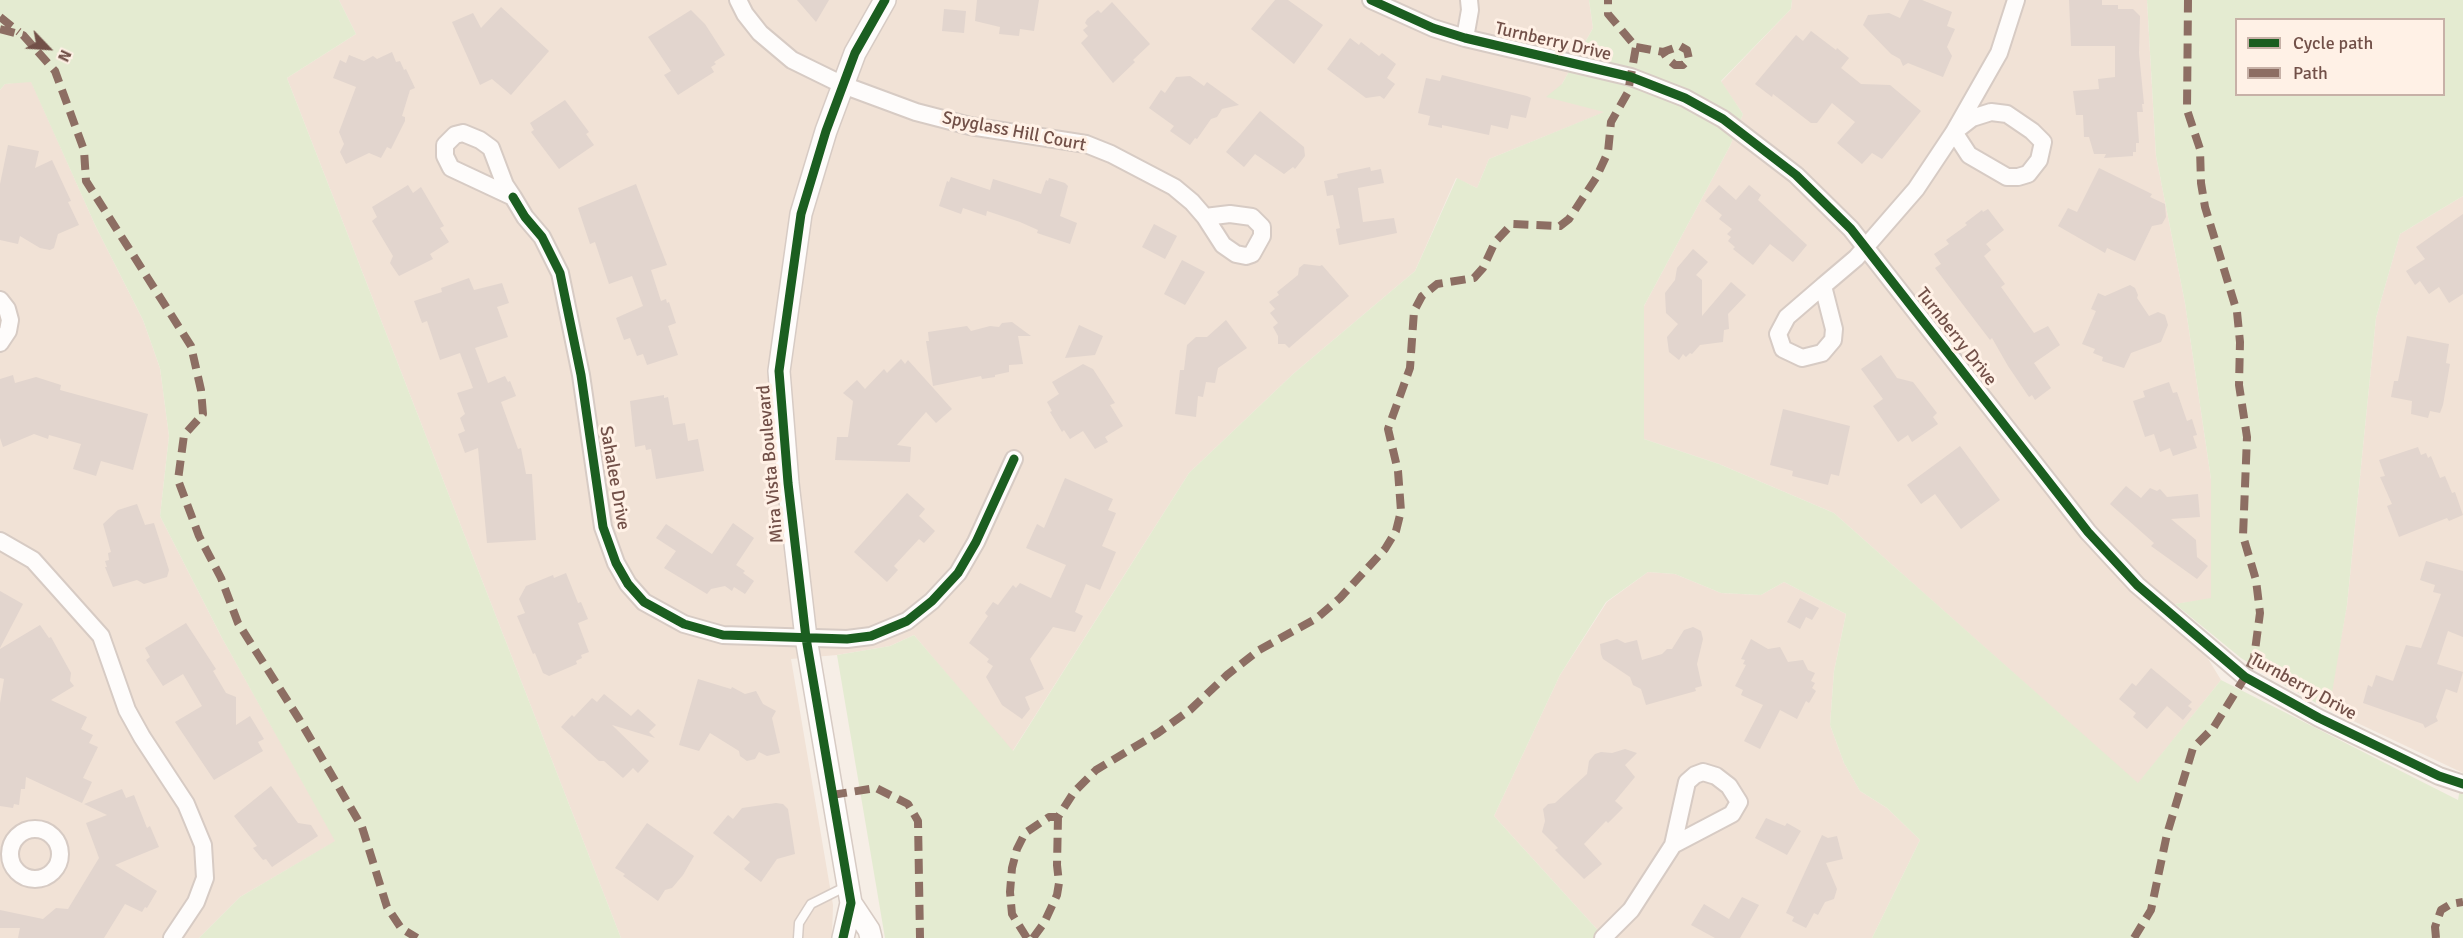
<!DOCTYPE html>
<html>
<head>
<meta charset="utf-8">
<style>
  body { margin:0 }
  #map { position:relative; width:2463px; height:938px; overflow:hidden; background:#f6eee6; font-family:Signika,sans-serif }
  canvas { display:block }
  .legend { position:absolute; left:2235px; top:18px; width:210px; height:78px; box-sizing:border-box; background:#fff1e6; border:2px solid #c7b1a7; margin:0; padding:8px 10px; list-style:none; font-size:18px; color:#725048 }
  .legend li { display:flex; align-items:center; gap:12px; height:30px }
  .legend b { width:30px; border:2px solid #c7b1a7 }
  .north { position:absolute; left:18px; top:18px; width:60px; height:60px; -webkit-text-stroke:4px #fff1e6; paint-order:stroke; rotate:115deg; font-size:16px; font-weight:700; line-height:24px; text-align:center; color:#725048 }
  .north::after { content:''; display:block; margin:auto; width:21px; height:27px; background:#725048; clip-path:polygon(50% 0,100% 100%,50% 72%,0 100%) }
</style>
</head>
<body>
<div id="map">
<canvas width="2463" height="938"></canvas>
<ul class="legend">
<li><b style="height:8px;background:#1b5e20"></b>Cycle path</li>
<li><b style="height:8px;background:#8d6e63"></b>Path</li>
</ul>
<div class="north">N</div>
</div>
<script>
const g = document.querySelector('canvas').getContext('2d');
g.lineJoin = 'round';
function fill(path, color) { g.fillStyle = color; g.fill(path, 'evenodd'); }
const toPath = rows => new Path2D(rows.map(r => 'M' + r).join(''));
function stroke(path, color, width, dash) { g.strokeStyle = color; g.lineWidth = width; g.lineCap = dash ? 'butt' : 'round'; g.setLineDash(dash || []); g.stroke(path); }
function drawText(font, color, halo, rows, align = 'center') {
  g.font = font + ' Signika,sans-serif'; g.lineWidth = 6; g.setLineDash([]); g.textBaseline = 'middle'; g.strokeStyle = halo; g.fillStyle = color; for (const [text, x, y, turn = 0] of rows) {
    g.save(); g.translate(x, y); g.rotate((+turn || 0) * Math.PI / 180); g.textAlign = isNaN(turn) ? turn : align; if (halo) g.strokeText(text, 0, 0); g.fillText(text, 0, 0); g.restore();
  }
}
fill(toPath([
  [339,0,1589,0,1593,28,1562,84,1605,112,1489,159,1477,188,1456,178,1415,271,1293,374,1189,473,1012,752,914,635,890,646,837,655,791,659,833,905,832,938,621,938,287,78,356,34],
  [1792,0,2147,0,2156,156,2185,303,2211,479,2211,599,2175,604,2221,680,2138,784,1834,513,1719,464,1644,439,1644,306,1730,146,1743,114,1721,82,1791,9],
  [31,81,96,227,143,320,160,368,169,436,160,516,222,638,336,841,240,897,199,938,0,938,0,90,5,84],
  [2463,196,2463,773,2328,709,2347,605,2376,318,2400,234],
  [1648,572,1675,574,1721,593,1761,595,1784,582,1846,614,1834,671,1830,725,1844,763,1860,791,1887,808,1920,840,1872,938,1605,938,1494,816,1560,675,1607,602]
]), '#f1e2d6');
fill(toPath([
  [0,0,339,0,356,34,287,78,621,938,199,938,240,897,335,841,222,638,160,516,169,436,160,368,143,320,96,227,31,82,5,84,0,90],
  [1589,0,1792,0,1791,9,1721,81,1743,114,1730,146,1644,306,1644,439,1719,464,1834,513,2138,783,2221,680,2458,800,2463,771,2463,938,1872,938,1920,840,1887,808,1860,791,1844,763,1830,725,1834,671,1846,614,1784,582,1761,595,1721,593,1675,574,1648,572,1606,602,1560,675,1494,816,1605,938,885,938,837,655,890,646,914,635,1013,751,1189,473,1293,374,1415,271,1457,178,1477,188,1489,159,1604,112,1546,97,1562,84,1593,28],
  [2147,0,2463,0,2463,196,2400,234,2376,318,2347,605,2329,710,2284,685,2241,658,2175,604,2211,598,2211,479,2185,303,2156,156],
  [2236,20,2444,20,2444,94,2236,94]
]), '#e4ebd1');
fill(toPath([
  [797,0,829,0,816,22],
  [977,0,1039,0,1034,31,1020,29,1019,36,999,34,1000,27,975,21],
  [1275,0,1288,0,1323,25,1294,64,1251,29],
  [1909,0,1922,0,1952,12,1947,26,1955,29,1947,47,1952,56,1943,77,1908,63,1903,66,1900,59,1891,54,1863,25,1868,15,1889,13,1900,18],
  [2069,0,2102,0,2102,5,2118,5,2118,9,2133,9,2140,16,2139,53,2144,104,2142,104,2143,112,2137,112,2139,143,2136,143,2136,152,2133,152,2133,156,2104,158,2106,154,2094,154,2089,137,2084,137,2083,115,2076,115,2073,91,2099,89,2098,79,2115,77,2115,46,2071,46],
  [1112,2,1150,44,1133,60,1135,62,1113,83,1081,43,1088,36,1083,30,1088,26,1085,23,1087,19,1098,10,1101,13],
  [501,7,549,51,511,95,492,79,480,85,452,22,473,13,481,28],
  [944,9,966,11,964,33,942,31],
  [691,10,705,24,725,55,714,62,716,64,711,67,714,72,678,95,664,75,671,71,648,37],
  [1811,31,1836,50,1837,48,1849,58,1841,68,1861,84,1890,85,1921,111,1882,159,1872,153,1862,164,1837,143,1855,122,1832,103,1817,123,1811,123,1773,94,1772,97,1755,84,1796,35,1803,41],
  [1350,38,1359,45,1361,42,1379,56,1382,53,1396,64,1387,78,1395,84,1384,99,1380,96,1366,98,1327,69],
  [392,52,396,62,400,61,404,70,406,69,415,88,410,90,402,116,405,117,405,121,391,149,387,147,381,158,369,153,346,164,340,152,344,144,339,132,356,87,333,78,340,60,346,63,349,55,364,61,373,56,377,59],
  [1442,75,1527,96,1531,98,1526,118,1511,115,1508,129,1491,125,1489,135,1442,125,1442,128,1428,125,1430,116,1418,113,1426,78,1440,81],
  [1190,76,1204,86,1207,82,1239,105,1222,109,1217,117,1211,119,1197,139,1195,138,1190,145,1170,131,1174,126,1149,108,1161,90,1165,93,1176,77],
  [565,100,589,132,586,134,594,145,559,169,531,132,534,130,530,123],
  [1260,111,1304,147,1305,156,1295,169,1293,167,1284,174,1255,154,1244,167,1226,152],
  [8,145,39,151,35,168,52,160,71,201,68,202,79,225,58,234,54,248,50,250,40,248,20,236,18,244,0,240,0,184],
  [1370,167,1371,171,1381,169,1384,183,1358,188,1363,222,1394,218,1397,233,1339,245,1336,229,1340,228,1333,195,1327,196,1324,181,1338,178,1337,174],
  [2099,168,2152,194,2150,197,2165,204,2166,217,2162,224,2152,226,2135,261,2107,248,2105,253,2058,226,2068,208,2077,212],
  [951,177,990,190,993,179,1041,194,1046,180,1048,181,1049,178,1065,183,1068,186,1060,216,1077,223,1070,244,1037,233,1038,230,1020,222,987,211,986,216,963,208,961,214,939,206,947,181,949,182],
  [636,184,667,265,651,270,661,301,666,299,667,303,669,302,676,323,668,326,678,355,647,365,643,354,637,356,630,338,624,340,616,318,643,306,632,276,609,284,595,242,590,244,578,208],
  [408,185,413,193,421,187,444,226,440,228,449,242,430,254,433,259,399,276,390,263,393,256,372,221,377,217,372,207],
  [1719,185,1736,200,1749,185,1761,195,1758,200,1807,245,1793,262,1770,244,1753,265,1733,249,1735,247,1728,241,1731,237,1727,234,1732,229,1719,219,1722,215,1705,201],
  [1988,209,2004,230,1986,244,1991,250,1984,256,2005,284,2001,287,2034,333,2048,326,2060,345,2034,363,2051,388,2035,400,2032,395,2029,397,2008,366,1992,338,1990,340,1935,268,1941,264,1934,254,1949,244,1946,240,1967,225,1965,223,1982,210,1983,212],
  [2463,214,2463,294,2449,303,2439,287,2429,294,2420,281,2415,285,2406,271,2425,259,2416,247],
  [1154,224,1177,236,1165,259,1142,247],
  [1693,249,1708,262,1696,275,1702,280,1702,316,1731,282,1746,295,1728,314,1729,329,1724,330,1723,342,1700,345,1692,354,1690,353,1686,357,1683,354,1679,360,1669,352,1667,337,1678,324,1666,313,1665,293,1675,280,1677,268],
  [1182,260,1205,272,1185,305,1164,294],
  [1304,264,1320,266,1322,265,1349,296,1289,348,1285,344,1278,344,1278,336,1273,327,1278,323,1270,313,1275,309,1269,302,1279,295,1277,292,1298,275,1299,268],
  [469,278,474,290,502,283,509,303,497,307,508,337,475,348,488,383,505,376,508,382,510,381,516,396,501,402,518,449,521,448,526,474,532,474,536,540,487,543,478,448,465,453,458,434,465,431,460,418,465,414,457,393,473,388,460,353,440,360,427,321,422,323,414,301,442,292,441,288],
  [2130,285,2135,288,2138,295,2137,298,2149,316,2158,312,2165,315,2168,325,2161,342,2131,353,2124,368,2102,361,2103,357,2093,353,2095,349,2082,344,2096,311,2091,309,2098,293,2105,296],
  [1226,320,1247,348,1218,368,1215,383,1206,382,1203,397,1198,396,1196,417,1175,414,1180,370,1184,370,1187,345,1196,337,1207,337],
  [1012,322,1031,336,1018,336,1023,364,1009,365,1009,372,995,375,995,377,982,379,981,376,933,386,926,341,929,341,928,332,967,326,971,331,990,326,999,327,1002,323],
  [1079,325,1103,336,1095,355,1065,358],
  [2407,336,2449,344,2446,363,2450,364,2443,405,2440,413,2430,411,2428,418,2411,414,2412,401,2391,397,2394,381,2398,381],
  [1881,355,1897,378,1913,382,1937,413,1933,417,1938,424,1912,442,1908,435,1898,442,1873,406,1883,399,1861,369],
  [901,359,905,364,908,360,952,409,936,423,926,412,897,445,911,447,910,462,835,460,837,437,848,437,853,401,843,393,857,380,865,389,884,369,887,373],
  [1083,364,1093,369,1115,403,1110,405,1123,426,1105,437,1108,442,1095,449,1083,431,1070,439,1064,430,1062,432,1050,412,1052,411,1047,402,1059,394,1052,382],
  [13,375,15,383,36,377,61,385,60,390,148,414,133,470,101,461,96,476,73,469,81,444,49,435,48,439,34,434,3,447,0,438,0,379],
  [2169,382,2173,393,2177,392,2187,421,2192,419,2197,435,2193,436,2197,448,2173,456,2170,448,2160,452,2154,434,2145,437,2133,401,2145,397,2143,391],
  [664,395,664,398,668,397,673,425,685,423,688,441,698,439,704,471,656,479,651,449,646,450,645,445,635,447,630,401],
  [1783,409,1850,426,1839,476,1831,474,1828,485,1792,476,1793,471,1770,465],
  [1960,446,2000,500,1961,529,1935,494,1921,504,1907,485],
  [2418,447,2421,455,2426,453,2428,458,2431,456,2440,478,2445,476,2452,493,2455,492,2463,515,2449,521,2447,518,2399,537,2387,506,2392,504,2380,477,2385,476,2379,460],
  [1065,478,1113,499,1108,510,1116,513,1102,546,1116,552,1100,590,1086,584,1075,612,1083,616,1075,632,1053,627,1030,659,1044,689,1025,697,1030,709,1022,719,1002,705,986,677,993,666,987,662,989,659,969,643,988,616,985,613,993,602,998,605,1013,585,1016,588,1020,583,1051,598,1066,565,1026,548,1037,524,1044,528],
  [2126,486,2141,498,2150,488,2157,491,2160,489,2167,497,2198,494,2200,517,2171,519,2196,540,2197,557,2208,566,2197,579,2151,546,2154,543,2110,504],
  [907,493,925,509,919,516,935,531,924,543,919,539,894,566,898,570,887,582,854,552],
  [137,504,145,525,154,523,169,570,167,577,144,584,137,580,113,587,105,567,107,567,105,561,109,560,108,553,111,552,103,524,118,510],
  [733,523,754,538,736,565,745,571,743,573,754,581,745,594,734,587,732,591,725,586,711,589,707,594,664,568,676,551,656,538,666,524,712,554],
  [2426,561,2463,571,2463,637,2448,631,2437,664,2463,672,2457,693,2446,689,2436,717,2438,721,2425,728,2423,724,2363,703,2368,685,2372,687,2376,675,2393,681,2406,645,2421,648,2441,594,2433,592,2435,585,2420,580],
  [566,573,578,603,581,602,588,619,578,623,589,652,581,655,582,658,576,661,577,664,549,676,543,673,535,653,533,654,517,616,525,613,519,599,526,586,553,575,554,578],
  [0,591,23,604,0,648],
  [1800,598,1819,608,1812,620,1806,617,1800,629,1787,622],
  [186,623,216,669,213,671,226,693,236,697,236,725,250,716,264,739,258,742,263,751,214,780,175,722,202,706,183,674,163,686,146,660,150,657,145,648],
  [40,625,49,638,51,637,71,673,70,681,74,686,51,700,87,717,81,729,93,735,89,743,98,747,83,778,92,782,82,803,26,777,25,789,21,789,19,805,14,804,13,808,0,806,0,703,4,679,0,678,0,649],
  [1693,627,1701,631,1703,639,1697,664,1702,686,1695,688,1696,691,1646,705,1641,689,1633,685,1630,677,1603,659,1601,654,1600,644,1617,639,1625,643,1637,640,1642,660,1662,654,1667,649,1672,649,1684,630],
  [1751,639,1768,649,1780,647,1788,662,1803,660,1808,670,1815,673,1811,681,1815,683,1812,688,1816,691,1809,703,1806,701,1797,719,1780,710,1760,749,1744,741,1763,705,1741,695,1743,690,1735,686,1746,665,1743,664,1745,660,1741,659],
  [2151,668,2192,702,2188,706,2192,709,2183,720,2167,706,2147,729,2133,717,2136,713,2119,699,2132,683,2136,686],
  [698,679,731,689,732,687,745,694,756,691,763,704,776,711,772,718,780,753,767,756,759,752,755,759,747,761,740,756,739,751,710,733,699,751,679,745],
  [604,694,631,716,638,709,656,725,649,732,655,738,612,725,649,761,638,773,633,768,623,778,604,761,599,761,561,727,572,715,574,717,592,698,597,702],
  [1625,749,1637,753,1625,765,1635,777,1615,801,1623,808,1608,823,1606,821,1584,844,1602,864,1584,879,1555,850,1558,848,1542,832,1545,821,1543,809,1548,804,1555,803,1587,774,1589,761,1595,754,1601,752,1612,753],
  [271,786,298,823,311,825,318,836,272,867,266,859,263,860,253,848,257,846,234,816],
  [122,789,126,798,134,795,147,828,150,826,159,847,115,865,157,891,147,908,145,907,142,912,125,904,104,938,18,938,20,928,0,928,0,910,43,919,56,908,68,909,99,858,86,823,107,815,84,804],
  [776,803,783,804,788,809,795,854,777,859,761,882,744,869,750,862,713,833,728,815,733,819,742,808],
  [1766,818,1785,826,1787,823,1801,831,1787,855,1755,838],
  [647,823,694,856,683,875,672,888,665,890,658,901,623,876,625,874,615,868],
  [1822,835,1828,838,1837,836,1843,859,1826,863,1837,889,1834,899,1825,902,1818,915,1814,913,1806,928,1792,921,1794,917,1786,913],
  [1742,897,1759,905,1740,938,1715,938,1691,925,1704,904,1729,919]
]), '#e2d5ce');
const service = toPath([
  [798,938,799,923,811,904,847,886]
]);
const minor = toPath([
  [738,0,745,14,760,33,792,60,843,85,916,112,970,126,1086,144,1111,154,1174,187,1192,202,1205,217],
  [1371,0,1433,28,1465,38,1631,77,1685,98,1723,119,1796,175,1851,229,2088,532,2137,585,2245,677,2319,718,2439,776,2463,784],
  [1465,38,1470,10,1469,0],
  [1991,112,2007,114,2032,131,2043,142,2039,160,2028,174,2018,177,2007,177,1969,155,1954,132,1972,118,1991,112],
  [463,133,480,140,491,148,505,185,513,197,451,168,445,156,445,145,455,135,463,133],
  [513,197,525,217,542,237,560,273,581,375,603,527,616,563,628,584,644,602,684,624,723,635,847,639,871,636,907,621,932,601,958,573,976,542,1014,459],
  [1230,214,1252,217,1262,227,1262,236,1252,254,1246,256,1236,254,1223,245,1205,217,1230,214],
  [1823,286,1856,258,1916,189,1954,132,1999,53,2016,0],
  [1823,286,1834,329,1833,340,1822,353,1802,358,1783,349,1778,334,1787,317,1823,286],
  [0,300,7,309,10,320,8,331,0,343],
  [0,541,33,560,101,636,127,710,142,737,186,804,203,845,205,878,196,902,172,938],
  [1703,772,1716,776,1729,786,1739,802,1732,814,1673,845,1687,782,1695,775,1703,772],
  '10 854a25 25 0 1 1 50 0a25 25 0 1 1-50 0Z',
  [1603,938,1631,910,1673,845]
]);
const tertiary = toPath([
  [851,903,869,930,871,938],
  [843,938,851,903,806,638,788,483,779,371,801,214,826,131,855,53,885,0]
]);
stroke(service, '#d7cbc4', 11);
stroke(minor, '#d7cbc4', 20);
stroke(tertiary, '#d7cbc4', 24);
stroke(service, '#fefcfb', 8);
stroke(minor, '#fefcfb', 16);
stroke(tertiary, '#fefcfb', 21);
stroke(toPath([
  [0,17,19,32],
  [0,29,23,35,55,71,84,150,86,181,191,346,201,390,203,414,184,435,178,480,199,536,221,578,238,623,299,719,362,827,387,907,401,928,417,938],
  [1636,47,1663,52,1680,46,1687,50,1689,59,1683,65,1675,65,1667,58,1663,52],
  [832,795,876,788,908,804,918,821,920,938],
  [1027,938,1012,914,1010,892,1012,868,1017,849,1025,833,1049,817,1058,817,1074,792,1096,770,1158,733,1190,710,1227,675,1259,650,1317,618,1340,598,1385,549,1396,531,1401,511,1398,471,1388,429,1410,368,1414,311,1422,296,1437,284,1474,278,1483,268,1495,242,1512,224,1560,226,1569,219,1596,178,1608,152,1611,122,1628,92,1636,47,1608,14,1608,0],
  [1033,938,1044,923,1057,895,1059,883,1057,865,1058,817],
  [2134,938,2151,910,2167,834,2193,748,2214,727,2245,677,2254,658,2260,613,2256,580,2243,536,2247,437,2239,385,2240,342,2237,312,2205,207,2201,183,2200,149,2187,110,2188,0],
  [2436,938,2435,927,2441,910,2451,904,2463,902]
]), '#8d6e63', 8, [15, 8]);
stroke(toPath([
  [1371,0,1433,28,1465,38,1631,77,1685,98,1723,119,1796,175,1851,229,2088,532,2137,585,2245,677,2319,718,2439,776,2463,784],
  [513,197,525,217,542,237,560,273,581,375,603,527,616,563,628,584,644,602,684,624,723,635,847,639,871,636,907,621,932,601,958,573,976,542,1014,459],
  [843,938,851,903,806,638,788,483,779,371,801,214,826,131,855,53,885,0]
]), '#1b5e20', 9);
drawText('18px', '#725048', '#fff1e6', [
  ["Turnberry Drive",1553,42,13],
  ["Spyglass Hill Court",1014,132,11],
  ["Turnberry Drive",1956,337,52],
  ["Mira Vista Boulevard",771,464,-95],
  ["Sahalee Drive",614,478,80],
  ["Turnberry Drive",2303,687,29]
]);
</script>
</body>
</html>
